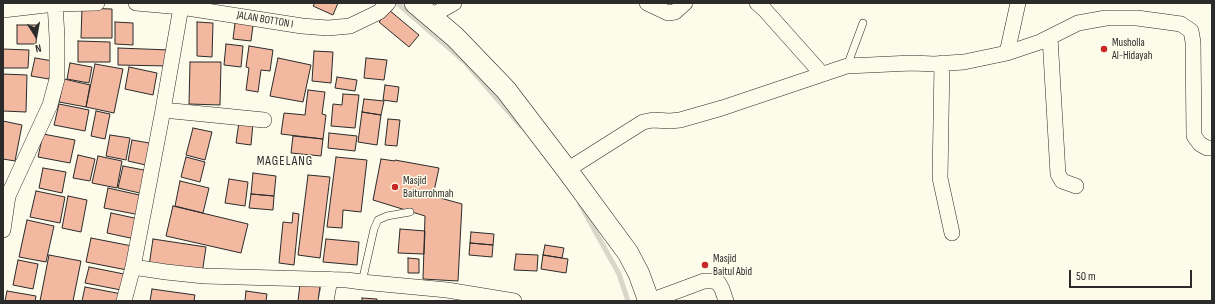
<!DOCTYPE html>
<html>
<head>
<meta charset="utf-8">
<style>
  body { margin:0 }
  #map { position:relative; width:1215px; height:304px; overflow:hidden; background:#fdfbea; font-family:"Sofia Sans Condensed",sans-serif }
  canvas { display:block }
  .frame { position:absolute; inset:0; border:4px solid #2b2b2b; pointer-events:none }
  .north { position:absolute; left:16px; top:16px; width:40px; height:40px; -webkit-text-stroke:3px #fdfbea; paint-order:stroke; rotate:169deg; font-size:11px; font-weight:700; line-height:16px; text-align:center; color:#2b2b2b }
  .north::after { content:''; display:block; margin:auto; width:14px; height:18px; background:#2b2b2b; clip-path:polygon(50% 0,100% 100%,50% 72%,0 100%) }
  .scale { position:absolute; left:1069px; top:270px; width:123px; height:18px; box-sizing:border-box; border:2px solid #2b2b2b; border-top:0; padding-left:5px; font-size:12px; line-height:14px; white-space:nowrap; color:#2b2b2b; -webkit-text-stroke:3px #fdfbea; paint-order:stroke }
</style>
</head>
<body>
<div id="map">
<canvas width="1215" height="304"></canvas>
<div class="frame"></div>
<div class="north">N</div>
<div class="scale">50 m</div>
</div>
<script>
const g = document.querySelector('canvas').getContext('2d');
g.lineJoin = 'round';
const toPath = rows => new Path2D(rows.map(r => 'M' + r).join(''));
function stroke(path, color, width, dash) { g.strokeStyle = color; g.lineWidth = width; g.lineCap = dash ? 'butt' : 'round'; g.setLineDash(dash || []); g.stroke(path); }
function fill(path, color) { g.fillStyle = color; g.fill(path, 'evenodd'); }
function drawText(font, color, halo, rows, align = 'center') {
  g.font = font + ' "Sofia Sans Condensed",sans-serif'; g.lineWidth = 3; g.setLineDash([]); g.textBaseline = 'middle'; g.strokeStyle = halo; g.fillStyle = color; for (const [text, x, y, turn = 0] of rows) {
    g.save(); g.translate(x, y); g.rotate((+turn || 0) * Math.PI / 180); g.textAlign = isNaN(turn) ? turn : align; if (halo) g.strokeText(text, 0, 0); g.fillText(text, 0, 0); g.restore();
  }
}
stroke(toPath([
  [397,3,464,61,521,126],
  [580,204,619,274,628,301]
]), '#d8d7c9', 5);
const building = toPath([
  [315,3,338,3,333,15,313,6,315,3],
  [82,8,112,9,112,38,81,38,82,8],
  [389,10,419,35,409,47,379,22,389,10],
  [115,22,133,23,133,45,115,44,115,22],
  [197,22,213,23,212,57,197,56,197,22],
  [235,23,253,25,251,41,233,39,235,23],
  [17,25,37,25,36,44,17,44,17,25],
  [78,41,110,42,110,62,78,62,78,41],
  [226,44,243,46,241,67,224,65,226,44],
  [249,46,273,50,270,71,261,70,258,92,246,90,249,68,246,67,249,46],
  [118,48,170,50,169,66,118,65,118,48],
  [3,49,29,50,28,68,3,68,3,49],
  [314,51,333,52,331,83,312,81,314,51],
  [35,58,53,61,49,79,31,76,35,58],
  [278,58,311,65,303,102,270,96,278,58],
  [366,58,387,60,384,80,364,78,366,58],
  [190,62,221,62,220,105,189,104,190,62],
  [70,63,92,67,89,83,67,79,70,63],
  [95,64,123,69,114,113,86,107,95,64],
  [129,67,157,73,153,95,125,89,129,67],
  [3,74,27,75,26,112,3,111,3,74],
  [337,77,357,80,355,91,335,88,337,77],
  [64,79,90,85,86,107,59,102,64,79],
  [385,85,399,87,397,102,383,100,385,85],
  [308,90,325,92,322,114,326,115,323,139,281,134,284,113,305,115,308,90],
  [343,94,359,95,355,128,331,126,333,104,342,105,343,94],
  [364,99,384,101,381,115,362,112,364,99],
  [59,104,89,110,85,131,54,125,59,104],
  [96,111,110,114,105,139,91,136,96,111],
  [362,112,381,115,377,145,358,142,362,112],
  [388,119,400,120,397,146,385,145,388,119],
  [3,121,22,125,15,161,3,159,3,121],
  [239,122,253,123,251,145,236,143,239,122],
  [193,128,212,132,205,160,186,155,193,128],
  [329,133,357,136,355,151,328,148,329,133],
  [43,134,75,140,70,163,38,157,43,134],
  [110,135,130,138,126,160,106,156,110,135],
  [293,136,323,139,321,156,291,153,293,136],
  [132,140,155,144,150,166,128,161,132,140],
  [78,155,95,159,90,181,73,178,78,155],
  [98,156,122,161,117,188,92,183,98,156],
  [186,157,205,162,200,182,181,177,186,157],
  [336,157,367,160,361,212,343,210,342,228,327,227,336,157],
  [381,159,395,161,395,160,439,168,433,196,462,204,458,281,423,279,425,216,373,200,381,159],
  [123,166,149,171,144,194,118,188,123,166],
  [43,168,66,172,62,193,39,188,43,168],
  [253,173,276,176,274,196,251,194,253,173],
  [308,175,330,177,320,258,298,255,308,175],
  [229,179,248,182,245,206,225,203,229,179],
  [180,181,209,188,203,213,175,206,180,181],
  [108,188,144,196,140,215,104,208,108,188],
  [36,191,65,197,60,223,30,217,36,191],
  [251,194,274,196,273,210,249,208,251,194],
  [68,196,87,200,81,232,62,228,68,196],
  [173,206,248,224,241,253,166,236,173,206],
  [111,213,139,219,135,239,107,233,111,213],
  [293,213,299,214,294,265,279,263,283,222,292,223,293,213],
  [27,220,54,226,46,262,19,257,27,220],
  [400,229,425,231,424,254,398,253,400,229],
  [471,232,494,234,493,245,470,243,471,232],
  [91,238,132,246,127,270,86,262,91,238],
  [153,239,206,247,202,274,149,266,153,239],
  [326,239,359,242,357,265,323,262,326,239],
  [470,243,493,245,492,257,469,255,470,243],
  [545,245,564,248,562,258,543,255,545,245],
  [516,254,538,255,537,271,514,270,516,254],
  [49,255,81,261,73,301,40,301,49,255],
  [543,255,568,259,566,273,541,269,543,255],
  [408,258,419,259,419,273,408,273,408,258],
  [18,260,38,264,33,289,13,285,18,260],
  [89,267,124,274,121,290,85,283,89,267],
  [300,284,320,286,318,301,298,301,300,284],
  [85,287,122,294,120,301,82,301,85,287],
  [152,289,195,295,194,301,150,301,152,289],
  [7,291,36,296,35,301,5,301,7,291],
  [246,291,267,294,266,301,245,301,246,291],
  [362,298,377,299,377,301,362,301,362,298]
]);
fill(building, '#f2b8a0');
stroke(building, '#2b2b2b', 1);
const service = toPath([
  [847,66,863,23],
  [362,282,374,229,378,220,387,216,410,212]
]);
const minor = toPath([
  [136,3,181,7,302,26,328,28,350,26,379,12,388,3],
  [647,3,668,13,675,12,685,3],
  [757,3,764,9,822,74],
  [3,10,55,4,97,3],
  [431,16,454,3],
  [1050,37,1058,174,1062,181,1076,186],
  [1007,53,1018,3],
  [942,63,940,178,952,233],
  [163,110,264,120],
  [567,170,643,122,653,120,670,121,680,120,722,108,847,66,912,63,934,64,964,62,1007,53,1040,42,1078,23,1106,18,1137,18,1181,24,1191,31,1193,42,1194,136,1200,144,1207,148,1212,148],
  [3,230,8,196,50,105,57,79,57,37,55,3],
  [133,267,166,272,204,276,347,280,362,282,447,290,514,301],
  [124,301,133,267,163,110,181,7],
  [326,301,330,279],
  [650,301,704,281,712,281,718,282,722,289,726,301]
]);
const secondary = toPath([
  [415,3,455,37,506,90,567,170,628,253,639,274,647,296,648,301]
]);
stroke(service, '#2b2b2b', 8);
stroke(minor, '#2b2b2b', 16);
stroke(secondary, '#2b2b2b', 22);
stroke(service, '#fdfbea', 7);
stroke(minor, '#fdfbea', 15);
stroke(secondary, '#fdfbea', 21);
for (const [x, y, r, color] of [
  [1104,49,4,"#c62828"],
  [395,187,4,"#c62828"],
  [705,265,4,"#c62828"]
]) { const dot = new Path2D(); dot.arc(x, y, r, 0, 2 * Math.PI); g.fillStyle = color; g.fill(dot); stroke(dot, '#fdfbea', 1.5); }
drawText('11px', '#2b2b2b', '#fdfbea', [
  ["JALAN BOTTON I",265,20,10]
]);
drawText('11px', '#2b2b2b', '#fdfbea', [
  ["Musholla",1112,43],
  ["Al-Hidayah",1112,56],
  ["Masjid",403,181],
  ["Baiturrohmah",403,194],
  ["Masjid",713,259],
  ["Baitul Abid",713,272]
], 'left');
g.letterSpacing = '1px';
drawText('13px', '#2b2b2b', '#fdfbea', [
  ["MAGELANG",285,162]
]);
g.letterSpacing = '0px';
</script>
</body>
</html>
